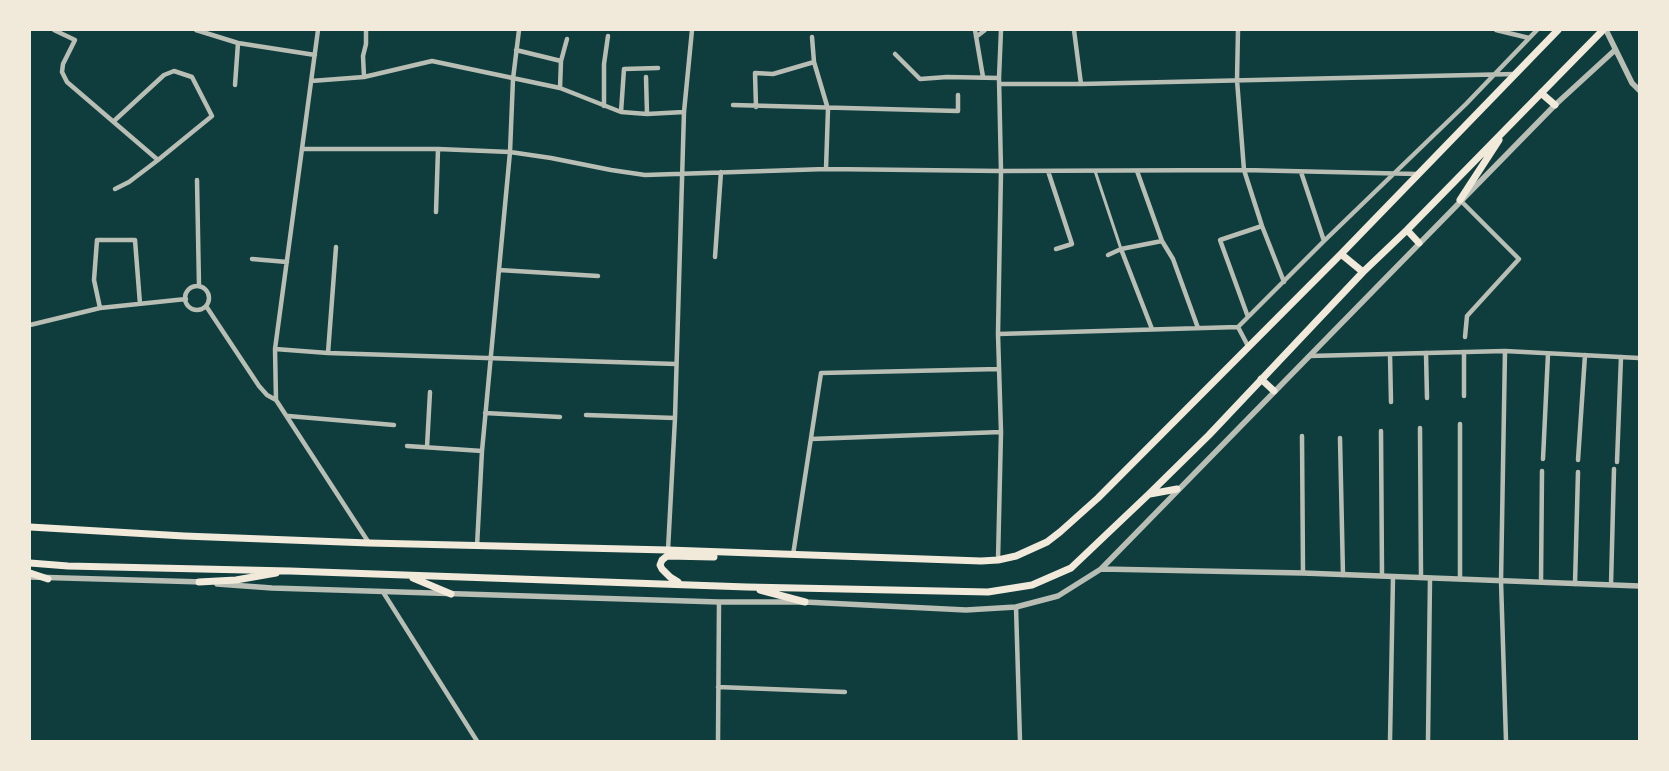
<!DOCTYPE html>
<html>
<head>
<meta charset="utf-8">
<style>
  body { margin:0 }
  #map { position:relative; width:1669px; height:771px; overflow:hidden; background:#0f3d3e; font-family:"Varela Round",sans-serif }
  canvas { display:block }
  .frame { position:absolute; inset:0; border:31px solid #f1e9da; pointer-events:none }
</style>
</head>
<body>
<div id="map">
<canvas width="1669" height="771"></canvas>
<div class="frame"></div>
</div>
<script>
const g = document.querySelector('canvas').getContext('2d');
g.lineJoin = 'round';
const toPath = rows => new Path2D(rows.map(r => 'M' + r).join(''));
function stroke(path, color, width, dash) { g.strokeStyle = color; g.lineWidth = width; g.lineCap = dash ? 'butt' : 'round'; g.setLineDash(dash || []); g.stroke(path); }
stroke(toPath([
  [1095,171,1121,249]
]), '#b8beb3', 3);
stroke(toPath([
  [54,30,75,40,63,64,62,72,67,82,158,160],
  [196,30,238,43,315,55],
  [318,30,275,349,276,400,369,543],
  [975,30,983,77],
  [1074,30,1081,84],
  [1238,30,1237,80,1244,170,1262,226,1284,282],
  [1496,30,1529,38],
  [812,37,814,62,828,109,826,169],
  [976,37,985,30],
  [516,50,561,61],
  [895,54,920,79,947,77,999,78],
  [364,77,363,56,366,44,366,30],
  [646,77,647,114],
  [311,81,364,77,432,61,560,88,621,112,647,114,684,112],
  [999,84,1081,84,1515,74],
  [235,85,238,43],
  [560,88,561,61,567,39],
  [733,105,958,111,958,95],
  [604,106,604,64,608,36],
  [756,107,755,73,773,74,814,62],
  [621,112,624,69,658,68],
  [114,121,164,75,174,71,192,77,212,116,158,160,129,182,115,189],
  [302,149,438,149,510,152,551,158,611,170,645,175,826,169,1001,171,1244,170,1417,174],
  [1048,171,1072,244,1056,249],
  [1137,171,1162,241,1173,259,1198,328],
  [1301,172,1324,241],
  [197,180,199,286],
  [1460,200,1519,259,1467,316,1465,337],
  [436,212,438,149],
  [1121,249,1152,329],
  [1108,255,1121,249,1162,241],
  [715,257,721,172],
  [252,259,287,262],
  [499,270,598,276],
  '185 298a12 12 0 1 1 24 0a12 12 0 1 1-24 0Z',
  [206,306,259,386,267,395,276,400],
  [100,308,94,280,97,240,135,240,140,304],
  [1248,317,1220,240,1262,226],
  [30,325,100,308,186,299],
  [1238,327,1324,241,1466,104,1537,30],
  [1238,327,1248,346],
  [998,334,1238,327],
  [275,349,328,353,676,364],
  [1505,351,1501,581,1506,741],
  [1464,352,1464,396],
  [328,353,336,247],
  [1426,353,1427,398],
  [1390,354,1391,402],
  [1309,356,1505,351,1639,358],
  [485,413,560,417],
  [586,415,675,418],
  [288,416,394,425],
  [1460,424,1460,579],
  [1420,428,1421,578],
  [1381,431,1382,576],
  [1302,436,1303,573],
  [1340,438,1343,575],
  [811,439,1001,432],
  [407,446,482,451],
  [427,447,430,392],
  [1543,459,1548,354],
  [1578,460,1585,355],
  [1617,462,1621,357],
  [477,546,482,451,510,152,513,79,519,30],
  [668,550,675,418,684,112,692,30],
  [793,555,821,373,999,369],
  [998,560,1001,432,998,334,1001,171,999,78,1001,30],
  [1541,582,1542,471],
  [1575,584,1578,472],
  [1611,585,1614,469],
  [383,592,477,741],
  [1016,607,1020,741],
  [718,687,845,692],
  [718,741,719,602],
  [1390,741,1393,577],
  [1428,741,1430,578]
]), '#b8beb3', 4.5);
stroke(toPath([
  [1606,30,1632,83,1639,90],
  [1101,569,1303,573,1639,586],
  [30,577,203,582],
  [217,584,272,588,719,602,805,602,966,610,1016,607,1058,596,1101,569,1555,105,1615,50]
]), '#b8beb3', 5.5);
stroke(toPath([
  [1541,93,1555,105],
  [1460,200,1499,140],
  [1407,230,1419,243],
  [1341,254,1363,272],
  [1261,379,1274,391],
  [1150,494,1177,489],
  [30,527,184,536,369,543,668,550,981,561,998,560,1016,556,1047,542,1060,532,1098,498,1341,254,1558,30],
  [30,563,68,566,290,571,747,587,988,592,1032,585,1071,568,1149,494,1209,435,1363,272,1407,230,1603,30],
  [30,573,48,579],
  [413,578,451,594],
  [199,582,236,580,276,573],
  [678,582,670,577,662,569,660,565,662,560,667,556,714,557],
  [760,590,805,602]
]), '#f1e9da', 7);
</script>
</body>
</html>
